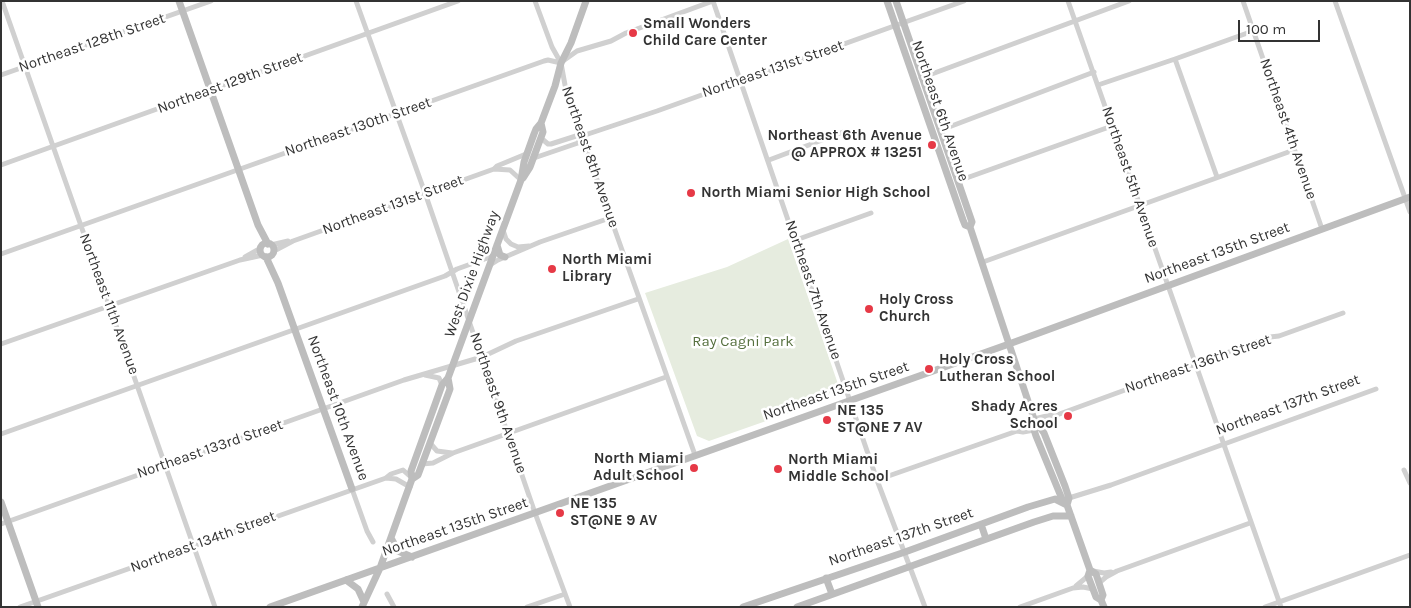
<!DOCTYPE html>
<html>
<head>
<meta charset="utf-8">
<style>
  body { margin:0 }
  #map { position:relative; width:1411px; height:608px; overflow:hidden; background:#fff; font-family:Karla,sans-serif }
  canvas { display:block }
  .frame { position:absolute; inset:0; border:2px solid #333; pointer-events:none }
  .scale { position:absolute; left:1238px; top:20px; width:82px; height:22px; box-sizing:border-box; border:2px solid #333; border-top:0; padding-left:6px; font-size:15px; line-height:18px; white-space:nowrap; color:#333; -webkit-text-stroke:4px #fff; paint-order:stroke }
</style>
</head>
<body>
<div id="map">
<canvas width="1411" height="608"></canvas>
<div class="frame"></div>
<div class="scale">100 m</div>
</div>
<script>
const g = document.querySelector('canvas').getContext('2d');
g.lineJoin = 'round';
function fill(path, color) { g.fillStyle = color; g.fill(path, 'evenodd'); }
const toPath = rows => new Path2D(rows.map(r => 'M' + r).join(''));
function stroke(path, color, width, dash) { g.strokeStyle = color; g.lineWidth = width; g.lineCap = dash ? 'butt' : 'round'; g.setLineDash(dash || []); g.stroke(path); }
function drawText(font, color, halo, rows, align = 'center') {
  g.font = font + ' Karla,sans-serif'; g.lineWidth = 5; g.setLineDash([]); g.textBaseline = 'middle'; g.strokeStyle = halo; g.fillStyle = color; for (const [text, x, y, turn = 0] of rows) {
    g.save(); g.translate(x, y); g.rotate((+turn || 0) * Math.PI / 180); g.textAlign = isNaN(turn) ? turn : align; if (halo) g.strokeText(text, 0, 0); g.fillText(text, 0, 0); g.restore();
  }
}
fill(toPath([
  [788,239,838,384,830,392,826,400,709,441,697,436,645,293,727,267]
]), '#e6ecdf');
stroke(toPath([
  [2,1,215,607],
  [356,1,425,193,535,513,570,607],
  [535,1,552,47,561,63,565,85,585,146,695,455],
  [713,1,877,480,925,607],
  [1068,1,1281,607],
  [1243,1,1322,229],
  [1335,1,1410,212],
  [1175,59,1217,177],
  [563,61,577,51,611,41,626,33,713,1],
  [1,75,211,1],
  [921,78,1129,1],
  [1098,85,1175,59,1253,31],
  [941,130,1094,72],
  [541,138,548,144,551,144,576,136,582,136,657,111,964,1],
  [534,158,578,143,582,136],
  [769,160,846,131],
  [1,165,458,1],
  [494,169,510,170,521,180],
  [958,181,1112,126],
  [503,230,506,239,511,244,518,247,529,246],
  [796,240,871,213],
  [271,245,288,241],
  [274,251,293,241,494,169,497,166,526,154],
  [1,254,544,61,548,60,561,63],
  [245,257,261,248],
  [983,262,1294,150],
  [490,265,498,260,540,242,610,218],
  [1,344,240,260,263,255],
  [425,375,439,378,442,385],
  [1040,425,1050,421,1054,416],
  [1017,431,1022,426,1034,419,1051,415,1054,416,1270,337,1279,336,1343,313],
  [1,434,445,276,457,269,493,256],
  [430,443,437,451,452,453],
  [422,464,433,463,453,453,666,377],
  [1404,470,1410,483],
  [386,478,396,479,410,487],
  [877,480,1017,431,1023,432,1034,430],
  [352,489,367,531,373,542],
  [1069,498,1111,485,1376,389],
  [1,524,404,380,482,357,516,341,638,299],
  [1093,571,1104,573,1111,572],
  [1099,583,1106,577,1117,571,1250,523],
  [1076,586,1088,576],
  [387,594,394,607],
  [20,607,386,478,391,474,403,470,412,478],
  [527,607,565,594],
  [1020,607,1073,588,1083,587,1093,589],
  [1265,607,1410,555]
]), '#d0d0d0', 5);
stroke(toPath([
  [179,1,258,225,268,244],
  [887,1,963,220,965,225,970,227],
  [896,1,972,222,970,227,1034,419,1034,430,1036,436,1062,499,1067,505,1090,570,1088,576,1096,597,1101,600],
  [523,178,530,167,543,132,541,123],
  '260 250a7 7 0 1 1 14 0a7 7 0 1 1-14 0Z',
  [497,245,500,255,505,257],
  [266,257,278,283,352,489],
  [1034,419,1044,433,1065,486,1069,498,1067,505],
  [412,479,418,475,450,389,448,378],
  [1,502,38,607],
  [981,524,986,539],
  [391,538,398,551,412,557],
  [1090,570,1096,574,1103,595,1101,600,1104,607],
  [826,578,832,594],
  [346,580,358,589,364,602],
  [270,607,1009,344,1410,197],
  [362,607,380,568,404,501,412,479,411,471,442,385,448,378,521,180,524,162,534,134,536,129,541,123,555,86,561,63,571,43,586,1],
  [743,607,905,552,1028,507,1055,499,1065,504],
  [797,607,1034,522,1053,516,1071,516]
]), '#bdbdbd', 7);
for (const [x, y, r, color] of [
  [633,33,5,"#e63946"],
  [932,145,5,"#e63946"],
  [691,193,5,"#e63946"],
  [552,269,5,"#e63946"],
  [869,309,5,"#e63946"],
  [929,369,5,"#e63946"],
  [1068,416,5,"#e63946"],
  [827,420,5,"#e63946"],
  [694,468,5,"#e63946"],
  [778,469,5,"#e63946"],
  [560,513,5,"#e63946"]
]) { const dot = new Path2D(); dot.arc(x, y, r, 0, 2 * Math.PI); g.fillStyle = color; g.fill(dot); stroke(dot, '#fff', 2); }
drawText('bold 15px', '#333', '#fff', [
  ["Small Wonders",643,24],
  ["Child Care Center",643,41],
  ["Northeast 6th Avenue",922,136,"right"],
  ["@ APPROX # 13251",922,153,"right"],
  ["North Miami Senior High School",701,193],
  ["North Miami",562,260],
  ["Library",562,277],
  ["Holy Cross",879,300],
  ["Church",879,317],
  ["Holy Cross",939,360],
  ["Lutheran School",939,377],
  ["Shady Acres",1058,407,"right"],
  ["School",1058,424,"right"],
  ["NE 135",837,411],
  ["ST@NE 7 AV",837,428],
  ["North Miami",684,459,"right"],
  ["Adult School",684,476,"right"],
  ["North Miami",788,460],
  ["Middle School",788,477],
  ["NE 135",570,504],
  ["ST@NE 9 AV",570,521]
], 'left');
drawText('15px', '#333', '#fff', [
  ["Northeast 128th Street",92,43,-19],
  ["Northeast 131st Street",773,69,-19],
  ["Northeast 129th Street",230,83,-20],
  ["Northeast 6th Avenue",940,111,71],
  ["Northeast 130th Street",358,127,-19],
  ["Northeast 4th Avenue",1288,129,71],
  ["Northeast 8th Avenue",590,157,71],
  ["Northeast 5th Avenue",1130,177,71],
  ["Northeast 131st Street",393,205,-20],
  ["Northeast 135th Street",1217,253,-20],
  ["West Dixie Highway",472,274,-70],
  ["Northeast 7th Avenue",813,290,71],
  ["Northeast 11th Avenue",109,304,70],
  ["Northeast 136th Street",1198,364,-19],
  ["Northeast 135th Street",836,391,-19],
  ["Northeast 9th Avenue",498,403,71],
  ["Northeast 137th Street",1288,405,-20],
  ["Northeast 10th Avenue",338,408,70],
  ["Northeast 133rd Street",210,449,-19],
  ["Northeast 135th Street",455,527,-19],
  ["Northeast 137th Street",901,537,-19],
  ["Northeast 134th Street",203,542,-20]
]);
drawText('15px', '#56703f', '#fff', [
  ["Ray Cagni Park",743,342]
]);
</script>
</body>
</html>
